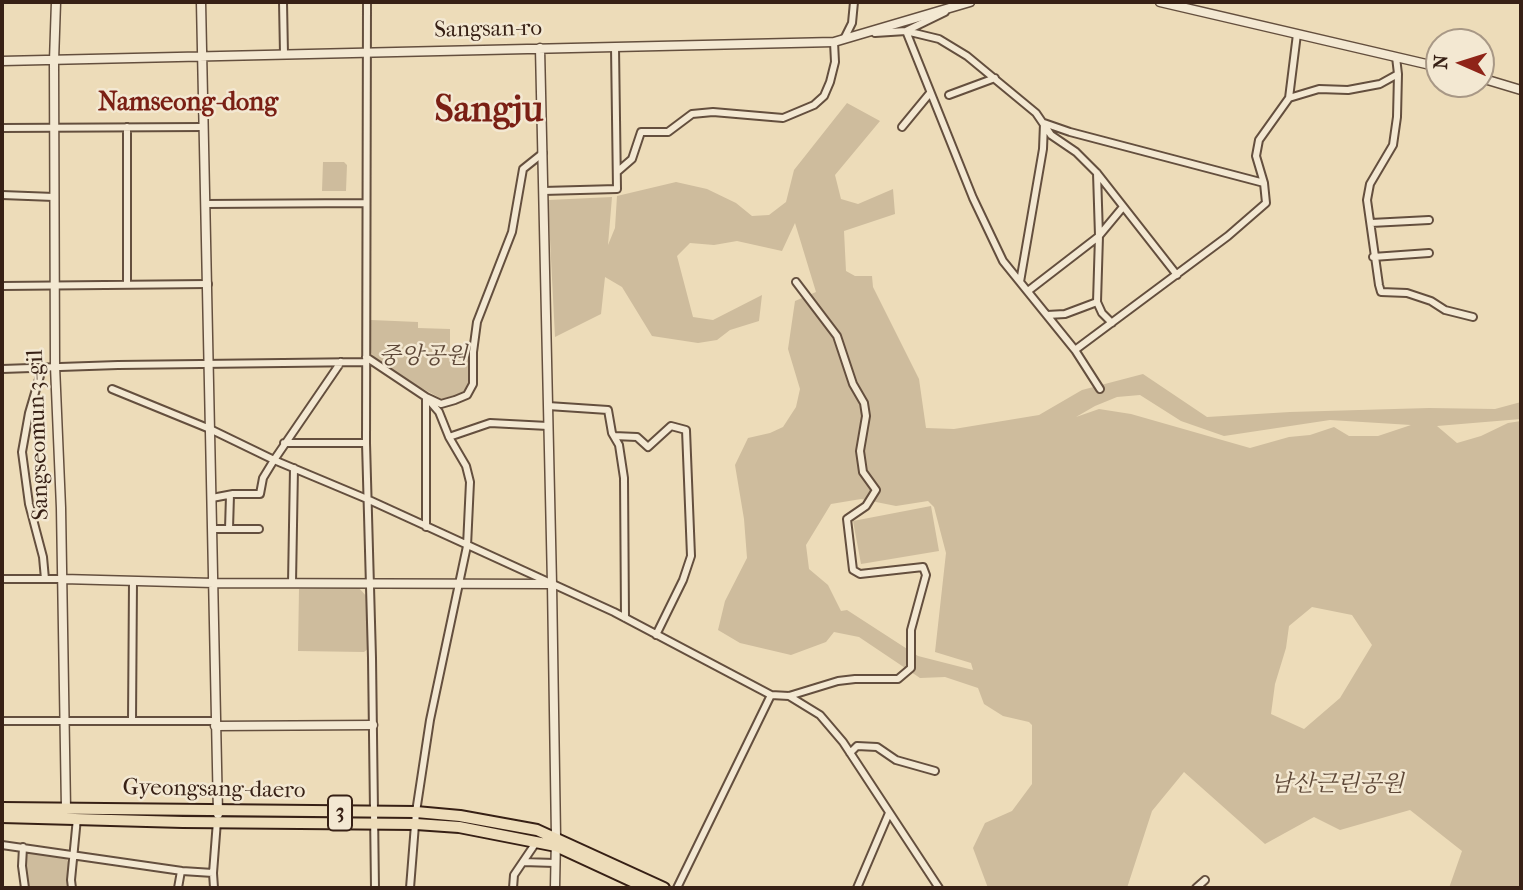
<!DOCTYPE html>
<html>
<head>
<meta charset="utf-8">
<style>
  body { margin:0 }
  #map { position:relative; width:1523px; height:890px; overflow:hidden; background:#eddcb9; font-family:"IM FELL French Canon",serif }
  canvas { display:block }
  .frame { position:absolute; inset:0; border:4px solid #372015; pointer-events:none }
  .north { position:absolute; left:1425px; top:28px; width:70px; height:70px; box-sizing:border-box; background:#f3e8d2; border:2px solid #a89886; border-radius:50%; rotate:273deg; font-size:19px; font-weight:700; line-height:28px; text-align:center; color:#372015 }
  .north::after { content:''; display:block; margin:auto; width:24px; height:32px; background:#8f2418; clip-path:polygon(50% 0,100% 100%,50% 72%,0 100%) }
</style>
</head>
<body>
<div id="map">
<canvas width="1523" height="890"></canvas>
<div class="frame"></div>
<div class="north">N</div>
</div>
<script>
const g = document.querySelector('canvas').getContext('2d');
g.lineJoin = 'round';
function fill(path, color) { g.fillStyle = color; g.fill(path, 'evenodd'); }
const toPath = rows => new Path2D(rows.map(r => 'M' + r).join(''));
function stroke(path, color, width, dash) { g.strokeStyle = color; g.lineWidth = width; g.lineCap = dash ? 'butt' : 'round'; g.setLineDash(dash || []); g.stroke(path); }
function drawText(font, color, halo, rows, align = 'center') {
  g.font = font + ' "IM FELL French Canon","Noto Serif KR",serif'; g.lineWidth = 5; g.setLineDash([]); g.textBaseline = 'middle'; g.strokeStyle = halo; g.fillStyle = color; for (const [text, x, y, turn = 0] of rows) {
    g.save(); g.translate(x, y); g.rotate((+turn || 0) * Math.PI / 180); g.textAlign = isNaN(turn) ? turn : align; if (halo) g.strokeText(text, 0, 0); g.fillText(text, 0, 0); g.restore();
  }
}
fill(toPath([
  [847,103,880,121,835,175,841,199,858,204,893,189,895,214,844,231,846,271,855,276,872,276,873,287,919,379,926,428,954,429,1039,415,1082,390,1143,374,1207,417,1290,412,1429,408,1495,409,1521,402,1521,419,1437,426,1457,443,1481,436,1508,423,1521,421,1521,888,1449,888,1462,851,1410,810,1340,830,1314,817,1265,844,1184,772,1152,811,1127,888,988,888,973,848,985,823,1012,811,1032,784,1032,725,1029,722,1003,716,984,704,978,688,945,677,920,678,859,637,834,632,826,642,791,655,740,643,718,630,725,601,747,558,744,519,735,465,748,438,770,433,783,427,796,407,800,389,788,349,795,301,816,292,795,223,782,251,737,241,714,245,690,243,677,256,693,317,713,320,762,295,759,321,730,330,717,340,698,343,652,336,622,287,605,277,601,314,555,337,548,200,612,197,608,245,615,228,617,196,676,182,707,189,736,203,752,216,769,215,786,202,794,170],
  [1140,395,1181,421,1224,436,1330,420,1411,425,1378,436,1349,436,1334,427,1310,435,1289,437,1250,448,1131,414,1099,409,1076,417,1095,406,1117,397],
  [861,499,896,506,928,501,934,507,946,553,935,652,971,663,973,670,918,656,847,610,841,611,828,585,809,569,806,545,831,504],
  [1312,607,1352,615,1372,645,1340,698,1304,729,1271,714,1275,684,1286,648,1289,626],
  [323,162,344,162,347,165,346,191,322,191],
  [371,320,418,322,418,328,450,329,450,349,468,349,468,385,462,393,442,399,382,367,371,353],
  [931,506,939,551,861,564,853,521],
  [359,588,368,598,369,648,364,652,298,651,299,589],
  [28,852,65,857,70,865,70,888,27,888,24,856]
]), '#cebc9d');
const minor = toPath([
  [283,2,284,54],
  [367,2,366,443,372,658,375,888],
  [906,31,939,39,967,56,1036,113,1051,135,1076,152,1097,173,1177,275],
  [906,31,945,12],
  [875,33,906,31,973,198,1003,261,1075,350,1100,389],
  [844,39,852,23,854,2],
  [1398,74,1397,117,1393,145,1370,184,1367,200,1379,285,1381,292,1407,293,1431,301,1445,310,1473,317],
  [949,95,995,78],
  [1289,98,1297,34],
  [127,127,127,284],
  [902,127,930,93],
  [2,128,203,127],
  [617,172,632,159,641,132,668,132,692,114,713,112,783,118,814,105,824,96,830,82,835,62,834,42],
  [1097,173,1099,236,1097,302,1102,313,1112,323],
  [543,191,617,189,615,47],
  [2,195,54,197],
  [205,204,366,203],
  [1371,223,1429,220],
  [1373,257,1429,253],
  [1020,282,1043,149,1044,123,1070,132,1264,183],
  [2,286,208,284],
  [1028,291,1098,237,1123,207],
  [1047,315,1065,314,1097,302],
  [1075,350,1228,236,1266,203,1264,183,1256,156,1259,140,1289,98,1319,89,1348,90,1380,84,1398,74,1396,57],
  [366,357,426,397,439,412,449,437,466,466,470,482,467,546,430,720,416,812,410,888],
  [2,369,118,365,366,362],
  [42,369,29,413,22,452,29,504,43,557,45,579],
  [112,389,210,429,274,460,367,499,614,612,771,695,789,696,838,681,855,679,898,679,911,668,911,630,926,575,923,567,860,574,853,570,847,519,866,506,876,490,863,472,860,451,866,416,864,403,853,384,837,336,796,282],
  [548,406,608,410,612,433,619,445,624,478,625,618],
  [614,436,637,437,648,447,671,426,686,430,691,556,683,580,656,635],
  [449,437,490,423,548,426],
  [284,443,366,443],
  [212,498,233,494,260,494,263,478,274,460,341,362],
  [426,527,426,397,441,404,455,400,467,395,473,384,473,352,477,322,512,232,523,169,543,153],
  [212,529,259,529],
  [229,529,230,495],
  [2,579,63,579],
  [292,583,294,468],
  [789,696,820,715,843,742,939,888],
  [2,721,215,721],
  [132,721,133,581],
  [850,753,857,746,877,747,896,760,935,771],
  [2,845,182,871,213,873,214,888],
  [23,847,22,866,25,888],
  [523,862,555,863],
  [213,873,217,821],
  [72,888,71,880,77,818],
  [178,888,181,871],
  [513,888,514,875,537,841],
  [677,888,771,695],
  [857,888,889,813],
  [1196,888,1205,880]
]);
const tertiary = toPath([
  [56,2,54,61,55,366,61,508,66,809],
  [201,2,218,814],
  [1160,2,1439,67],
  [540,48,552,584,556,837,555,888],
  [2,61,834,42,970,2],
  [1481,78,1521,90],
  [63,579,213,583,552,584],
  [215,726,373,725]
]);
const primary = toPath([
  [2,808,416,812,460,816,537,830,664,888],
  [2,817,183,822,416,824,459,827,556,846,647,888]
]);
stroke(minor, '#644f3e', 10);
stroke(tertiary, '#644f3e', 11);
stroke(primary, '#372015', 14);
stroke(minor, '#f3e8d2', 6);
stroke(tertiary, '#f3e8d2', 8);
stroke(primary, '#eddcb9', 10);
for (const [x, y, w] of [
  [340,813,24]
]) { const box = new Path2D(); box.roundRect(x - w / 2, y - 17.5, w, 35, 5); g.fillStyle = '#f3e8d2'; g.fill(box); stroke(box, '#372015', 2); }
drawText('bold 21px', '#372015', null, [
  ["3",340,813]
]);
drawText('23px', '#372015', '#f3e8d2', [
  ["Sangsan-ro",488,30,-1],
  ["Sangseomun 3-gil",39,435,-92],
  ["Gyeongsang-daero",214,790,1]
]);
drawText('italic 23px', '#5d4737', '#f3e8d2', [
  ["중앙공원",423,357],
  ["남산근린공원",1337,785]
]);
drawText('bold 26px', '#7a1f14', '#f3e8d2', [
  ["Namseong-dong",188,104]
]);
drawText('bold 37px', '#7a1f14', '#f3e8d2', [
  ["Sangju",489,112]
]);
</script>
</body>
</html>
